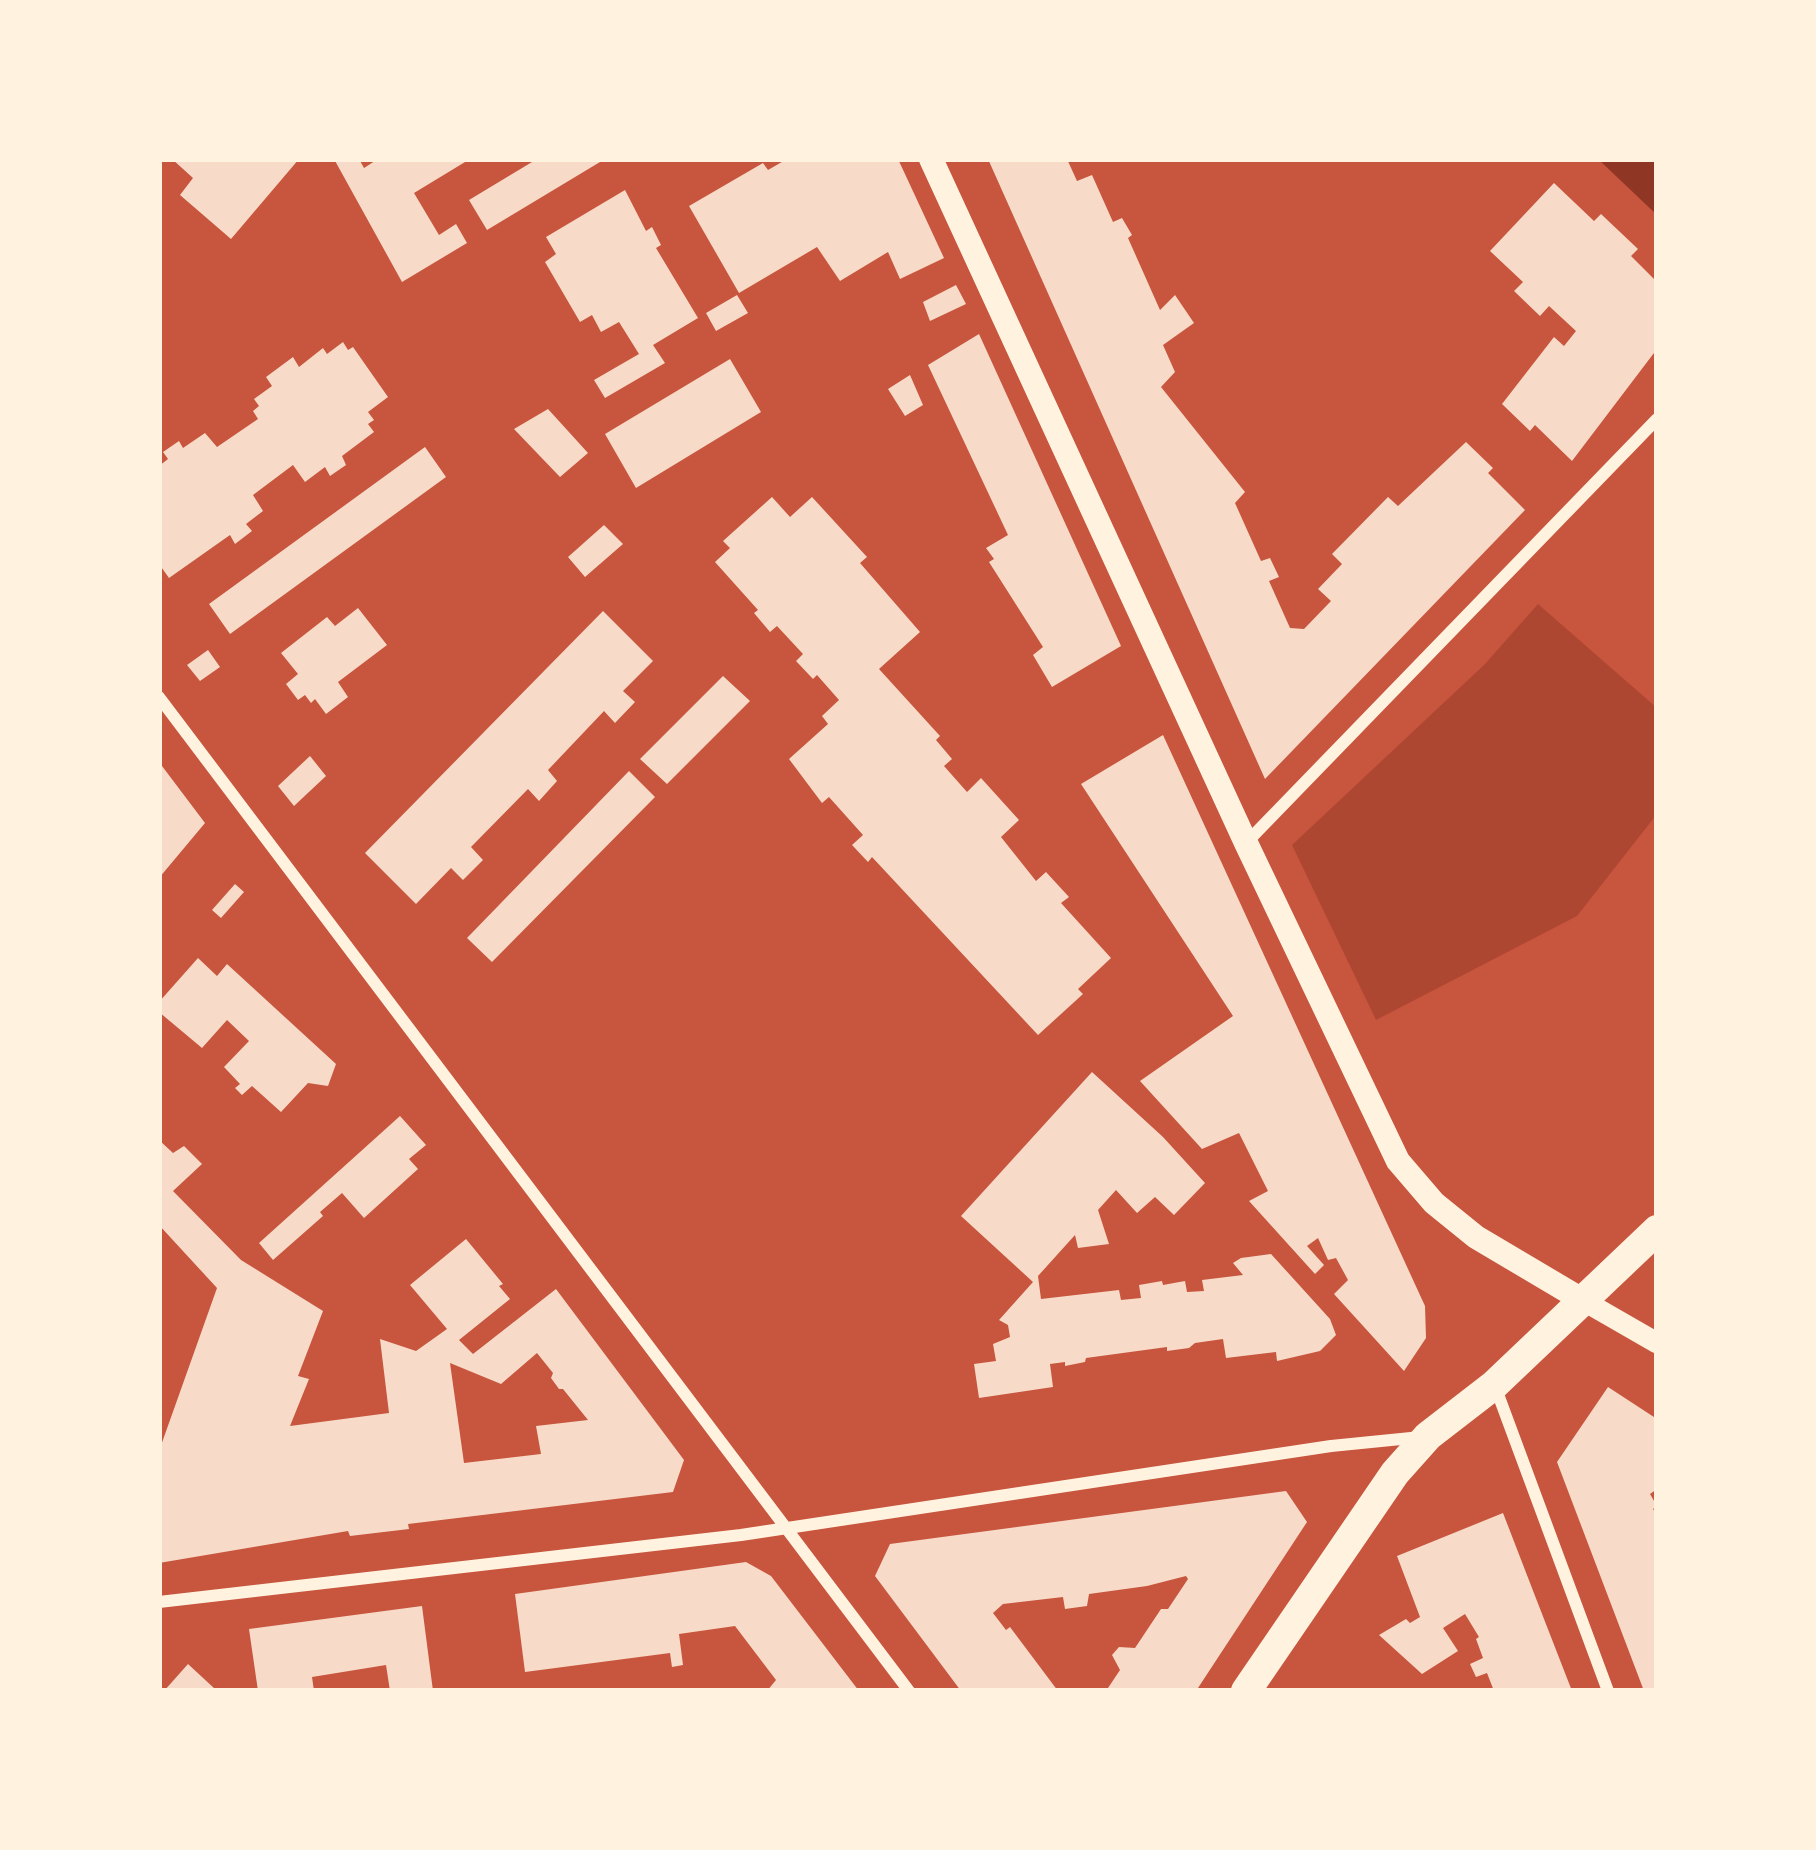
<!DOCTYPE html>
<html>
<head>
<meta charset="utf-8">
<style>
  body { margin:0 }
  #map { position:relative; width:1816px; height:1850px; overflow:hidden; background:#c8553d; font-family:"Sofia Sans Condensed",sans-serif }
  canvas { display:block }
  .frame { position:absolute; inset:0; border:162px solid #fff3e0; pointer-events:none }
</style>
</head>
<body>
<div id="map">
<canvas width="1816" height="1850"></canvas>
<div class="frame"></div>
</div>
<script>
const g = document.querySelector('canvas').getContext('2d');
g.lineJoin = 'round';
function fill(path, color) { g.fillStyle = color; g.fill(path, 'evenodd'); }
const toPath = rows => new Path2D(rows.map(r => 'M' + r).join(''));
function stroke(path, color, width, dash) { g.strokeStyle = color; g.lineWidth = width; g.lineCap = dash ? 'butt' : 'round'; g.setLineDash(dash || []); g.stroke(path); }
fill(toPath([
  [1538,604,1657,708,1657,814,1577,916,1376,1020,1292,845,1485,664]
]), '#ae4732');
fill(toPath([
  [1598,159,1657,159,1657,215]
]), '#8f3625');
fill(toPath([
  [172,159,299,159,231,239,180,195,193,178],
  [334,159,359,159,364,168,378,159,470,159,414,193,439,235,456,224,467,243,402,282],
  [537,159,605,159,487,230,469,200],
  [787,159,898,159,944,258,900,279,888,252,840,281,817,247,739,293,689,206,763,163,768,170],
  [988,159,1067,159,1077,181,1092,175,1113,222,1122,218,1132,235,1128,238,1160,310,1175,295,1194,323,1163,345,1175,372,1161,387,1245,492,1235,503,1261,561,1270,558,1279,577,1269,581,1290,628,1304,629,1331,601,1318,589,1342,564,1332,554,1388,497,1398,506,1466,442,1493,468,1488,473,1525,510,1265,779],
  [1554,183,1594,221,1601,214,1638,249,1631,256,1657,282,1657,349,1572,461,1535,425,1530,431,1502,404,1554,337,1564,346,1576,331,1549,306,1540,316,1514,291,1523,282,1490,251],
  [625,190,646,231,652,227,661,245,656,248,698,318,653,345,665,363,605,398,594,380,639,354,619,322,601,332,592,315,580,322,545,262,556,254,546,237],
  [956,285,966,304,930,321,923,302],
  [737,295,748,313,716,331,706,313],
  [979,334,1121,646,1052,687,1033,655,1043,647,989,562,994,559,986,548,1008,535,928,365],
  [343,342,348,350,353,347,388,397,368,412,374,420,368,424,374,432,342,456,346,465,330,476,325,467,305,482,293,465,253,495,263,511,246,524,252,531,235,544,230,535,169,578,159,564,159,466,168,459,163,452,179,441,183,448,205,433,217,447,258,419,253,411,259,406,254,399,272,386,266,377,293,357,299,367,323,348,327,354],
  [730,359,761,412,636,488,605,434],
  [910,375,923,405,905,416,888,389],
  [548,409,588,453,560,477,514,429],
  [425,447,446,477,230,634,209,604],
  [772,497,790,517,812,497,867,557,860,563,920,632,879,669,940,736,936,740,952,759,944,766,967,792,981,778,1019,820,1001,837,1036,881,1046,872,1069,897,1061,903,1111,958,1078,989,1083,994,1038,1035,872,857,868,862,852,845,863,835,829,797,822,803,789,759,828,724,822,716,839,700,817,675,813,679,796,661,803,654,777,626,770,632,754,613,758,610,715,562,730,548,723,541],
  [604,525,623,544,585,577,568,557],
  [358,608,387,645,338,682,348,697,326,714,315,699,311,703,305,695,298,700,286,684,298,674,281,653,327,617,335,626],
  [603,611,653,661,623,691,635,702,615,723,604,711,548,770,557,781,539,801,528,789,471,847,483,860,463,880,451,868,416,904,365,853],
  [208,650,220,667,200,681,187,665],
  [723,676,750,701,667,784,640,759],
  [1163,735,1425,1306,1426,1338,1404,1371,1334,1294,1348,1280,1336,1258,1328,1260,1318,1238,1307,1246,1324,1265,1315,1274,1249,1201,1268,1191,1239,1133,1202,1149,1140,1081,1233,1016,1081,784],
  [310,756,326,776,294,806,278,786],
  [159,762,205,823,159,878],
  [629,771,655,797,492,962,467,938],
  [235,884,244,892,221,918,212,910],
  [198,958,217,976,227,964,336,1064,328,1086,308,1083,281,1112,252,1086,242,1095,235,1088,240,1084,224,1067,249,1041,227,1020,202,1048,159,1012,159,1002],
  [1092,1072,1163,1137,1205,1183,1174,1215,1155,1197,1137,1213,1116,1190,1098,1210,1109,1244,1078,1248,1075,1235,1038,1276,1041,1299,1119,1290,1121,1300,1141,1298,1139,1285,1162,1281,1163,1285,1185,1281,1187,1292,1204,1291,1202,1280,1243,1275,1233,1263,1241,1258,1271,1254,1330,1319,1336,1335,1320,1351,1277,1361,1276,1352,1226,1358,1223,1339,1195,1343,1189,1348,1167,1351,1167,1347,1086,1358,1085,1362,1065,1366,1065,1362,1050,1364,1053,1387,979,1398,974,1364,996,1361,993,1344,1010,1337,1008,1325,999,1320,1033,1282,961,1216],
  [400,1116,426,1145,409,1159,418,1169,364,1218,342,1193,320,1212,323,1216,273,1260,259,1243],
  [159,1140,173,1153,184,1146,202,1164,173,1191,241,1260,323,1311,298,1376,309,1379,290,1426,389,1413,380,1339,416,1351,447,1329,410,1285,466,1239,503,1284,499,1286,510,1299,459,1340,473,1354,556,1289,684,1460,673,1492,408,1524,409,1529,350,1536,348,1531,159,1563,159,1451,217,1288,159,1225],
  [537,1353,553,1373,551,1378,559,1389,563,1389,588,1420,536,1426,541,1454,464,1463,450,1363,501,1384],
  [1608,1387,1657,1419,1657,1489,1650,1494,1657,1506,1653,1509,1657,1515,1657,1691,1644,1691,1557,1462],
  [1286,1491,1307,1522,1196,1691,1106,1691,1120,1670,1112,1655,1119,1647,1135,1648,1161,1609,1168,1609,1188,1579,1186,1576,1147,1586,1089,1594,1087,1606,1065,1609,1063,1597,1003,1604,993,1613,1006,1630,1010,1627,1058,1691,961,1691,875,1576,890,1544],
  [1503,1513,1537,1601,1572,1691,1494,1691,1487,1673,1476,1677,1470,1664,1483,1658,1476,1639,1479,1637,1465,1614,1443,1628,1458,1651,1422,1674,1379,1635,1406,1619,1410,1623,1420,1617,1397,1556],
  [746,1562,771,1576,859,1691,767,1691,776,1680,735,1626,679,1634,683,1665,672,1667,670,1653,525,1672,515,1594],
  [422,1606,433,1691,390,1691,386,1665,312,1677,314,1691,258,1691,249,1629],
  [188,1664,215,1689,213,1691,164,1691]
]), '#f7dbc8');
stroke(toPath([
  [159,697,909,1691],
  [1247,842,1657,419],
  [1495,1386,1608,1691],
  [159,1602,741,1535,1331,1446,1421,1437]
]), '#fff3e0', 12);
stroke(toPath([
  [1584,1301,1657,1343]
]), '#fff3e0', 21);
stroke(toPath([
  [931,159,1246,843,1398,1161,1434,1203,1476,1237,1584,1301]
]), '#fff3e0', 24);
stroke(toPath([
  [1246,1691,1395,1473,1428,1436,1494,1385,1657,1230]
]), '#fff3e0', 30);
</script>
</body>
</html>
